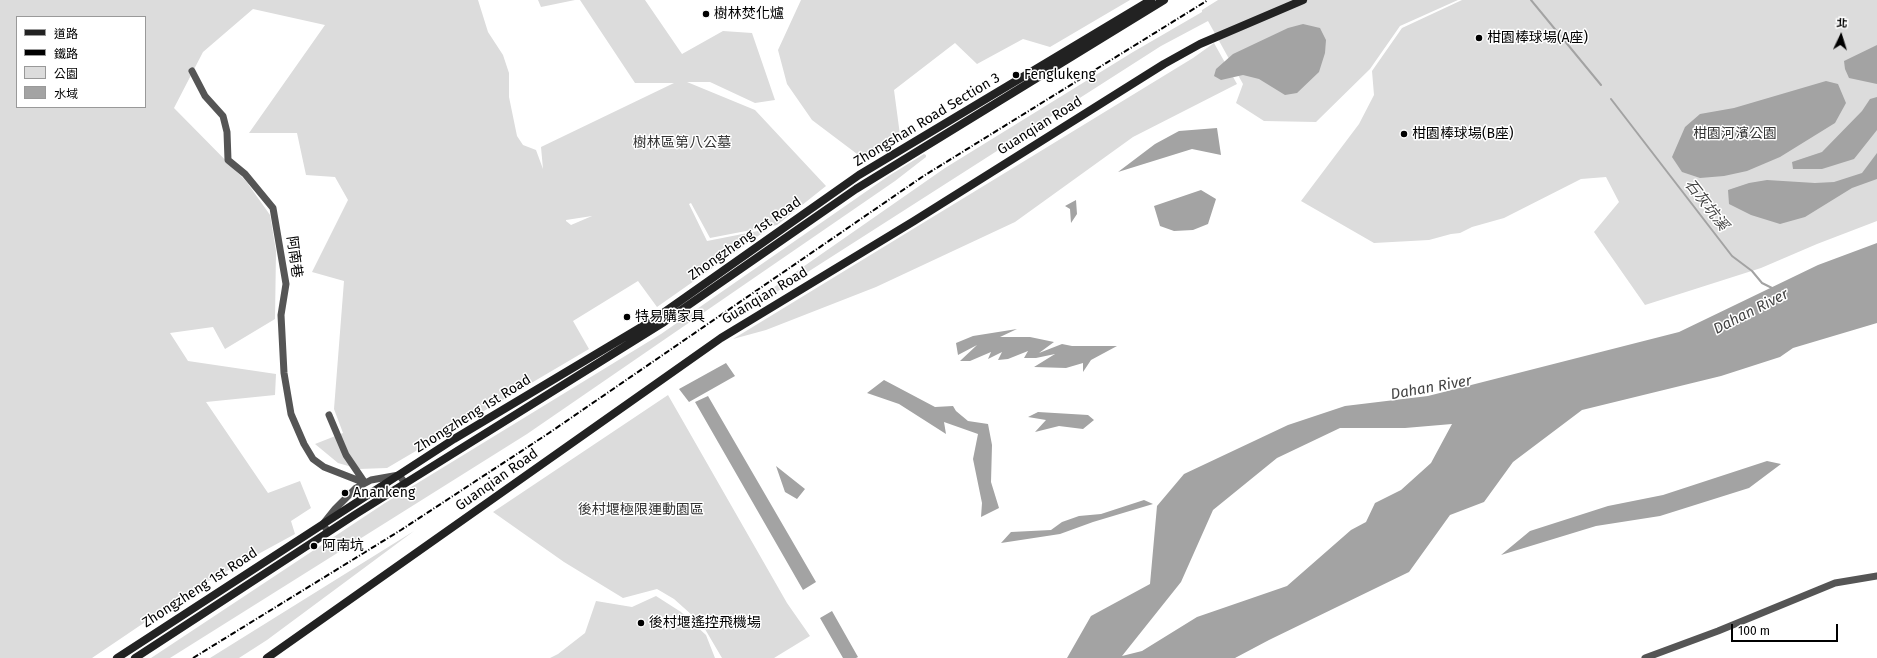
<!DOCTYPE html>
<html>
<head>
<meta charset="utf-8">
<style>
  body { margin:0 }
  #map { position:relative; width:1877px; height:658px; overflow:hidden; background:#fff; font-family:"Fira Sans","Noto Sans TC",sans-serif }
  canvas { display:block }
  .legend { position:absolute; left:16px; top:16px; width:130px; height:92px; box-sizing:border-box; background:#fff; border:1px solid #999; margin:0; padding:5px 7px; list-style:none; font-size:12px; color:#000 }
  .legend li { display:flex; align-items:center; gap:8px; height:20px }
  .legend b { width:20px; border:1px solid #999 }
  .north { position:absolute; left:1821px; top:16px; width:40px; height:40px; -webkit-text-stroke:3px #fff; paint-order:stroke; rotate:4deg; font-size:11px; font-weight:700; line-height:16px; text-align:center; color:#000 }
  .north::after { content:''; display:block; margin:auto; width:14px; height:18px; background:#000; clip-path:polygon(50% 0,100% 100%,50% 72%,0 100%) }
  .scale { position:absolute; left:1731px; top:624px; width:107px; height:18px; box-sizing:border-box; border:2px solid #000; border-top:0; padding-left:5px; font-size:12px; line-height:14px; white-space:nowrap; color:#000; -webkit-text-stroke:3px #fff; paint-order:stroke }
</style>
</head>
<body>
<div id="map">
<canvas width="1877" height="658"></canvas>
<ul class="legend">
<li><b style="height:5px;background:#222"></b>道路</li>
<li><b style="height:5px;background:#000"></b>鐵路</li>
<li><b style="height:11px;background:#dcdcdc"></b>公園</li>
<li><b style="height:11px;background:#a3a3a3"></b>水域</li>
</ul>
<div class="north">北</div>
<div class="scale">100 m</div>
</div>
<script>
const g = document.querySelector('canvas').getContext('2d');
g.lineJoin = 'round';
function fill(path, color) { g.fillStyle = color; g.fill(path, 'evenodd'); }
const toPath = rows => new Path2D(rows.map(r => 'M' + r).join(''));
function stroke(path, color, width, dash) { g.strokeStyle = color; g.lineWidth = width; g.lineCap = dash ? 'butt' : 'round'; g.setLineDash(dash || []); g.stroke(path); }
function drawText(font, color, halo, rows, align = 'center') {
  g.font = font + ' "Fira Sans","Noto Sans TC",sans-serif'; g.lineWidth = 3; g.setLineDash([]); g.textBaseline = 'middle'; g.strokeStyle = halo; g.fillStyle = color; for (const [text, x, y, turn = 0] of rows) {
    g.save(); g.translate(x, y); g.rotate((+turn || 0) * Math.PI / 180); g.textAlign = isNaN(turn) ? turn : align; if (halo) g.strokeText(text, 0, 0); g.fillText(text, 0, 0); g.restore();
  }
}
fill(toPath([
  [0,0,478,0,488,32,503,55,509,73,509,97,517,136,523,145,536,150,543,169,541,147,674,83,635,83,580,0,645,0,682,54,723,31,752,33,775,100,755,103,710,82,687,82,755,110,826,186,777,225,710,238,691,203,689,204,707,241,768,229,657,307,638,281,573,321,589,349,387,468,359,469,338,463,315,444,343,433,334,409,344,281,312,272,348,200,335,177,306,175,297,133,249,133,325,25,253,9,203,52,174,108,246,181,270,215,276,251,275,319,225,349,213,327,170,333,188,361,276,374,275,395,206,402,268,493,300,481,311,508,291,521,295,534,194,589,92,658,0,658],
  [17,17,145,17,145,107,17,107],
  [592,216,571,225,566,221,566,220],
  [538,0,575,0,541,7],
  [801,0,1130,0,1050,47,1023,39,977,64,955,43,894,90,900,135,865,160,812,120,787,84,778,50],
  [1218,0,1458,0,1400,26,1370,69,1316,122,1264,121,1236,103,1243,84,1208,21,1161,46,764,300,767,292,945,168,1133,52,1202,12,1202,10],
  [1462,0,1877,0,1877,221,1817,244,1761,268,1645,305,1594,232,1619,202,1606,177,1581,179,1504,218,1472,227,1460,233,1451,234,1429,240,1374,243,1301,201,1359,124,1374,95,1372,71,1402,28],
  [1214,43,1237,84,1133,137,1015,222,876,287,766,330,733,339,1193,58],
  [924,154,926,155,926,157,895,181,527,434,170,658,151,658,385,503,661,334,887,177],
  [668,395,787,603,810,636,774,658,722,658,702,624,674,599,657,589,623,598,564,562,493,512],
  [414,531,267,640,239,658,210,658],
  [656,596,681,612,706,635,715,658,550,658,558,654,585,633,596,601,632,607]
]), '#dcdcdc');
fill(toPath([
  [1303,24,1320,28,1326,40,1325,53,1319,72,1297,93,1285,95,1259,79,1243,75,1221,80,1214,76,1216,69,1233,54,1288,28],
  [1877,45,1877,84,1849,78,1845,69,1844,61],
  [1826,81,1838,84,1846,103,1835,123,1780,157,1747,171,1724,176,1700,178,1682,172,1672,157,1685,127,1700,114,1734,108],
  [1877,97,1877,130,1854,159,1822,169,1793,169,1792,162,1822,152,1862,111,1870,99],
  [1217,128,1221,155,1192,149,1118,172,1155,144,1179,131],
  [1877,153,1877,179,1852,188,1805,217,1780,224,1751,215,1729,204,1728,190,1749,183,1767,180,1815,183,1834,182,1862,173],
  [1201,190,1216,199,1208,224,1193,230,1174,231,1160,226,1154,206],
  [1076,200,1077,214,1071,223,1070,209,1065,206],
  [1877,243,1877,323,1793,348,1780,357,1721,376,1582,410,1513,462,1484,502,1450,515,1409,572,1269,640,1235,658,1067,658,1091,616,1150,584,1157,506,1184,474,1288,425,1345,406,1428,396,1679,332,1818,265],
  [1452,424,1431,463,1401,490,1375,503,1366,522,1351,530,1287,586,1197,617,1142,651,1122,656,1181,582,1213,510,1277,458,1340,428,1405,428],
  [1017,329,1000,337,1030,337,1054,342,1039,353,1062,344,1072,346,1117,346,1091,360,1083,372,1083,363,1066,368,1034,367,1055,354,1036,358,1024,358,1028,351,1008,359,998,360,1002,352,988,359,991,352,970,361,960,361,977,345,958,355,956,343,973,336],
  [726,363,735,376,689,402,679,389],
  [884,380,935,407,953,406,956,411,968,421,988,424,992,445,991,482,999,508,981,517,982,503,973,459,978,434,944,422,946,434,899,404,867,393],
  [708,396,816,582,803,590,695,402],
  [1038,412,1088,415,1094,420,1083,429,1059,426,1035,432,1046,420,1028,417],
  [1767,461,1781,464,1749,488,1660,516,1596,526,1501,555,1530,531,1608,506,1663,495],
  [776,466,805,489,797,499,785,492],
  [1144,500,1153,504,1093,522,1060,534,1001,543,1011,532,1051,530,1062,522,1079,516,1101,514],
  [832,611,858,657,856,658,843,658,820,618]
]), '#a3a3a3');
stroke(toPath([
  [1531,0,1601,85],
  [1611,99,1732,256,1752,271,1762,283,1772,288]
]), '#a3a3a3', 2);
stroke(toPath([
  [192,71,205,96,223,116,227,132,228,160,245,174,273,208,286,284,281,315,284,373,291,414,304,444,313,459,324,467,365,483],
  [329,415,346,455,365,483],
  [328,532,323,524,335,509,356,488,371,480,399,475,405,483],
  [1645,658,1718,631,1835,583,1877,576]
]), '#555', 7);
stroke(toPath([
  [117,658,454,439,653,320,859,175,1151,0],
  [135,658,356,514,664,322,856,189,1164,0],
  [267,658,721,338,914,221,1164,64,1200,44,1303,0]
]), '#222', 8);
stroke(toPath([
  [193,658,401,530,549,433,922,177,1208,0]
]), '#000', 2, [6, 2, 1, 2]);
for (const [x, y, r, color] of [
  [706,14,4,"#000"],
  [1479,38,4,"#000"],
  [1016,75,4,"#000"],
  [1404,134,4,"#000"],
  [627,317,4,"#000"],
  [345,493,4,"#000"],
  [314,546,4,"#000"],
  [641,623,4,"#000"]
]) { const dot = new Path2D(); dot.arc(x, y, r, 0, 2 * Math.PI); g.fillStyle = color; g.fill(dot); stroke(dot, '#fff', 1.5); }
drawText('14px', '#000', '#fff', [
  ["樹林焚化爐",714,14],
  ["柑園棒球場(A座)",1487,38],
  ["Fenglukeng",1024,75],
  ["柑園棒球場(B座)",1412,134],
  ["特易購家具",635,317],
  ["Anankeng",353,493],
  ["阿南坑",322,546],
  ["後村堰遙控飛機場",649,623]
], 'left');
drawText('14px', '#000', '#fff', [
  ["Zhongshan Road Section 3",927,120,-31],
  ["Guanqian Road",1040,126,-32],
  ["Zhongzheng 1st Road",745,239,-35],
  ["阿南巷",294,257,82],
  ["Guanqian Road",765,296,-31],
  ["Zhongzheng 1st Road",473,414,-32],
  ["Guanqian Road",497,480,-35],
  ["Zhongzheng 1st Road",200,588,-33]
]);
drawText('14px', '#333', '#fff', [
  ["柑園河濱公園",1735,134],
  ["樹林區第八公墓",682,143],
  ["後村堰極限運動園區",641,510]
]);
drawText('italic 15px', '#444', '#fff', [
  ["石灰坑溪",1706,205,52],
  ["Dahan River",1751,312,-27],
  ["Dahan River",1431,388,-10]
]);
</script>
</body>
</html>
